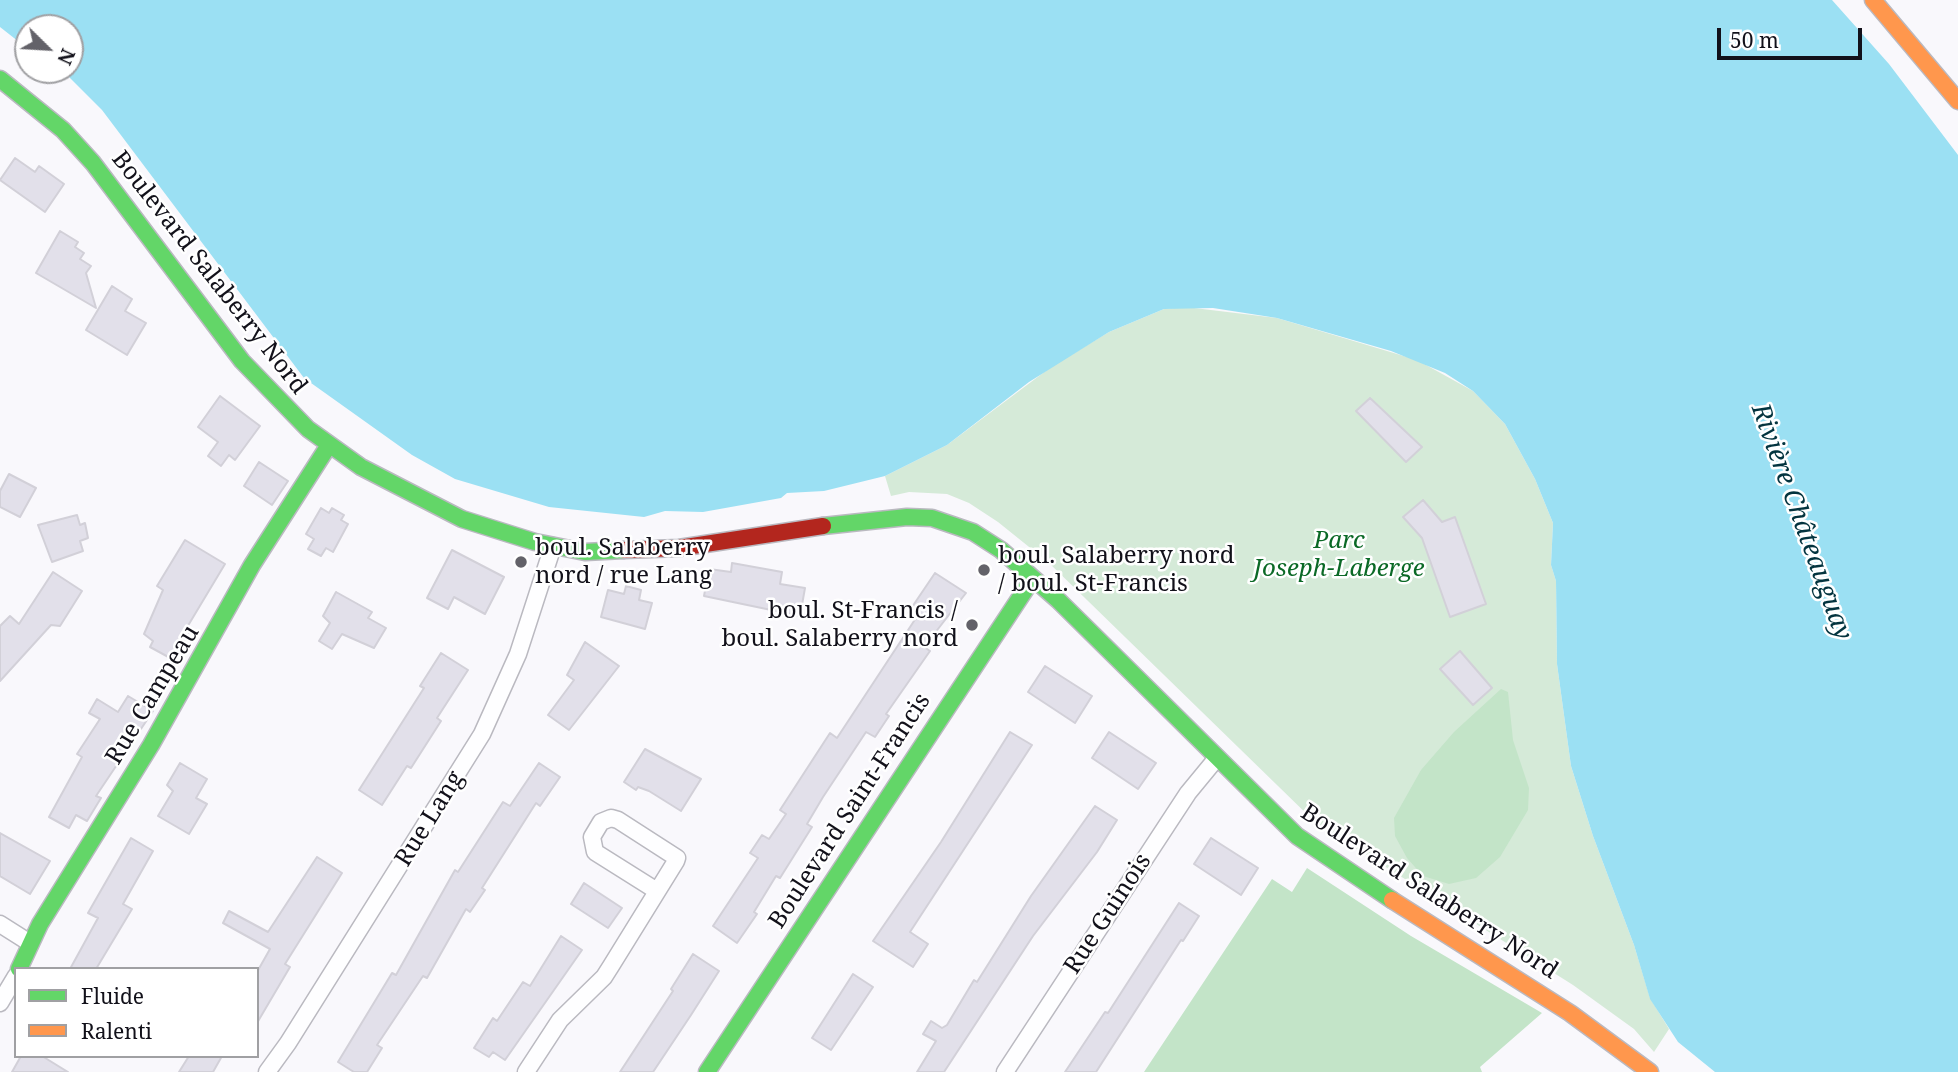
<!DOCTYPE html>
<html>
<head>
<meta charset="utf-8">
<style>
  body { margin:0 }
  #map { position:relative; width:1958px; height:1072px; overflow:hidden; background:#f9f8fc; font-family:"Noto Serif",serif }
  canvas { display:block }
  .legend { position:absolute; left:14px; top:967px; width:245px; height:91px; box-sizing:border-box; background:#fff; border:2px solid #a0a0a3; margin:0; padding:9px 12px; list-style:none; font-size:21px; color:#12111a }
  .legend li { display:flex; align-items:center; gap:14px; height:35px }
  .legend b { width:35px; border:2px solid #a0a0a3 }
  .north { position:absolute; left:14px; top:14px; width:70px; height:70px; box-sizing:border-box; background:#fff; border:2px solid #a0a0a3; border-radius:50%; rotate:114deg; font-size:19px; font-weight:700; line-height:28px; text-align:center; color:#12111a }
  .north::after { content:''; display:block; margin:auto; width:24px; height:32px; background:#636269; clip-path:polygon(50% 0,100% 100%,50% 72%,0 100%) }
  .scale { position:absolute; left:1717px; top:28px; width:145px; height:32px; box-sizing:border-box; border:4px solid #12111a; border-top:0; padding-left:9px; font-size:21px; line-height:24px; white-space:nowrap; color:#12111a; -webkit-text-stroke:5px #fff; paint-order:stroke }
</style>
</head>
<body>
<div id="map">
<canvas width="1958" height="1072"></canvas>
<ul class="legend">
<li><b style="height:9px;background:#63d668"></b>Fluide</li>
<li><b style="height:9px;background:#ff974d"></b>Ralenti</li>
</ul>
<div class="north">N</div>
<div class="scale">50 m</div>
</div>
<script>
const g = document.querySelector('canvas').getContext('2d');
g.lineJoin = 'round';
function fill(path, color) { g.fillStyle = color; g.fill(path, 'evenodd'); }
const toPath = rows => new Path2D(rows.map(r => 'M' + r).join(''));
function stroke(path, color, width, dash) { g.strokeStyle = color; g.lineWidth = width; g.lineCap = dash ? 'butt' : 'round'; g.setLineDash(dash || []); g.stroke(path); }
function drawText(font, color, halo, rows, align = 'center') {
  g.font = font + ' "Noto Serif",serif'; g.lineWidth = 5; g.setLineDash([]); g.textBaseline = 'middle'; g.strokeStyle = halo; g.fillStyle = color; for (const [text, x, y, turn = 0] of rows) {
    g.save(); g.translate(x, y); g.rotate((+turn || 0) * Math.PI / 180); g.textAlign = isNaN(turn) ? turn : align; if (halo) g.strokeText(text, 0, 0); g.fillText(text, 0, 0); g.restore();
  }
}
fill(toPath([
  [1186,307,1277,318,1417,360,1473,391,1505,424,1535,479,1553,523,1551,565,1556,581,1557,664,1571,766,1593,836,1634,945,1650,998,1669,1029,1654,1052,1634,1029,1573,985,1316,823,1049,563,998,522,969,503,947,494,909,492,891,496,885,476,947,445,1051,367,1109,332,1164,309]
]), '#d5ead8');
fill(toPath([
  [1501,689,1508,692,1513,740,1529,788,1528,810,1500,857,1476,878,1449,884,1423,876,1407,858,1395,836,1394,818,1421,770,1454,732],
  [1307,868,1411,936,1542,1013,1480,1067,1482,1072,1144,1072,1272,879,1292,892]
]), '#c3e4c8');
fill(toPath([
  [0,0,1832,0,1889,64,1958,155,1958,1072,1715,1072,1678,1042,1650,999,1634,945,1593,836,1571,766,1557,664,1556,581,1551,565,1553,523,1535,479,1505,424,1473,391,1445,373,1391,351,1277,318,1213,308,1164,309,1109,332,1029,382,947,445,885,476,824,491,787,493,781,498,703,512,665,511,644,517,549,507,455,479,412,455,304,378,102,110,62,70,70,70,70,28,28,28,28,49,0,27]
]), '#9be0f3');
const building = toPath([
  [15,158,35,172,39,166,64,184,45,212,0,180,15,158],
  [60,231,78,242,75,247,84,253,80,259,91,266,86,273,96,308,36,273,60,231],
  [112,286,132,299,125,311,146,323,127,355,86,330,112,286],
  [220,396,260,426,235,460,229,455,221,466,208,456,218,442,198,427,220,396],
  [1370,398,1422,447,1406,462,1356,411,1370,398],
  [259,462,288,481,272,505,244,486,259,462],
  [9,474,36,488,20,517,0,507,0,491,9,474],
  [1423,500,1442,522,1455,517,1486,604,1450,617,1422,538,1403,517,1423,500],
  [321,508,329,513,332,508,344,515,341,520,348,524,333,552,326,548,321,556,308,549,314,539,306,534,321,508],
  [77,515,80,525,85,523,88,538,80,541,83,551,52,562,38,525,77,515],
  [185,540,225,564,186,629,190,632,172,659,150,647,153,641,144,634,163,590,157,586,185,540],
  [452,550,504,577,485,614,454,597,448,609,427,598,452,550],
  [732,563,782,572,780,584,805,588,800,616,704,596,709,569,731,572,732,563],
  [53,572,82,591,60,626,51,625,0,681,0,626,10,616,19,624,53,572],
  [935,573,966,593,924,647,930,651,886,714,889,716,875,737,866,732,823,797,807,824,812,827,780,878,776,876,754,912,757,914,737,943,713,926,758,858,750,853,762,835,769,839,786,814,780,810,830,733,837,738,916,618,908,613,935,573],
  [626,586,641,590,639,600,652,603,645,629,601,617,608,590,624,594,626,586],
  [336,592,372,612,368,618,386,628,374,648,342,634,332,649,319,641,330,623,323,616,336,592],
  [585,642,619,666,569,730,548,715,574,680,567,675,585,642],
  [1460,651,1492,688,1473,705,1440,669,1460,651],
  [441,653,468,670,437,718,441,721,411,768,407,766,382,805,359,790,424,688,420,686,441,653],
  [1045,666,1092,696,1075,723,1028,692,1045,666],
  [128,696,153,711,96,796,101,798,87,821,76,815,69,828,49,817,82,757,77,754,100,719,89,713,97,699,118,712,128,696],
  [1010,732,1032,745,910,932,928,944,913,967,873,941,941,842,1010,732],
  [1109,732,1156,763,1138,789,1092,758,1109,732],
  [645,749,701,779,681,811,649,791,638,787,636,790,624,782,645,749],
  [180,763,207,779,196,798,207,804,189,834,158,816,173,791,167,785,180,763],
  [539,763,560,777,540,806,536,803,482,888,485,890,470,912,466,909,427,978,423,976,377,1045,382,1048,367,1072,354,1072,338,1062,392,973,396,975,455,870,458,872,503,802,510,806,539,763],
  [1095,806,1117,820,1097,852,1033,936,944,1072,917,1072,936,1041,923,1034,931,1021,942,1028,947,1025,974,980,977,982,1031,896,1095,806],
  [0,833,50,861,30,894,0,876,0,833],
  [131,838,153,851,123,904,132,909,96,969,70,969,98,918,88,913,131,838],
  [1211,838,1258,868,1241,895,1194,864,1211,838],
  [317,857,342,873,285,964,290,967,257,1023,257,972,270,949,223,923,229,911,268,932,317,857],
  [584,883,622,908,608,928,571,904,584,883],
  [1179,903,1199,916,1183,941,1181,940,1096,1072,1065,1072,1105,1012,1108,1013,1179,903],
  [561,936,582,950,505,1060,493,1052,489,1057,474,1048,493,1018,497,1021,523,982,530,986,561,936],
  [693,954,719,971,691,1015,653,1072,620,1072,673,991,671,989,693,954],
  [853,974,873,987,831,1050,812,1038,853,974],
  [21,1056,42,1056,68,1072,12,1072,21,1056],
  [189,1056,222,1056,213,1072,179,1072,189,1056]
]);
fill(building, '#e2e0ea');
stroke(building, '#d2d0d8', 2);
const street = toPath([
  [0,924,30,943],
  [0,1003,16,976],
  [267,1072,288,1043,482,734,518,654,553,546],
  [526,1072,560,1020,604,977,611,966,676,861,677,858,618,820,611,818,601,822,592,837,595,852,657,891],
  [1005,1072,1188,793,1216,759]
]);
const fast = toPath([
  [0,79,63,130,93,163,242,361,308,429,361,467,462,519,535,542,585,552,624,550],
  [823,526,907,517,932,518,973,532,1001,550,1058,600,1297,836,1392,900],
  [19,969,40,924,151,745,252,565,329,445],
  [707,1072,1033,578]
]);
const slow = toPath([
  [1873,0,1958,101],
  [1392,900,1570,1013,1650,1072]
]);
const jam = toPath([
  [624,550,679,548,823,526]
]);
stroke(street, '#bab9c0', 19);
stroke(fast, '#bab9c0', 19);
stroke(slow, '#bab9c0', 19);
stroke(jam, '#bab9c0', 19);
stroke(street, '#fefeff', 16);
stroke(fast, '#63d668', 16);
stroke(slow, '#ff974d', 16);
stroke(jam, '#b3261e', 16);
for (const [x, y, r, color] of [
  [521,562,7,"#636269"],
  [984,570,7,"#636269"],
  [972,625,7,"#636269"]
]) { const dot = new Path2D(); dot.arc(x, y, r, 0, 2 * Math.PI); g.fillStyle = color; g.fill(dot); stroke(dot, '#fff', 2.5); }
drawText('24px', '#12111a', '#fff', [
  ["Boulevard Salaberry Nord",209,273,52],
  ["Rue Campeau",153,695,-59],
  ["Boulevard Saint-Francis",850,811,-57],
  ["Rue Lang",430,819,-58],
  ["Boulevard Salaberry Nord",1429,892,33],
  ["Rue Guinois",1108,914,-57]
]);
drawText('italic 24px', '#0b6926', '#fff', [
  ["Parc",1339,541],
  ["Joseph-Laberge",1339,569]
]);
drawText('24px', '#12111a', '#fff', [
  ["boul. Salaberry",535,548],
  ["nord / rue Lang",535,576],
  ["boul. Salaberry nord",998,556],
  ["/ boul. St-Francis",998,584],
  ["boul. St-Francis /",958,611,"right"],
  ["boul. Salaberry nord",958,639,"right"]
], 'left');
drawText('italic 26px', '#03343f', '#fff', [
  ["Rivière Châteauguay",1801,522,70]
]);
</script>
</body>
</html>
